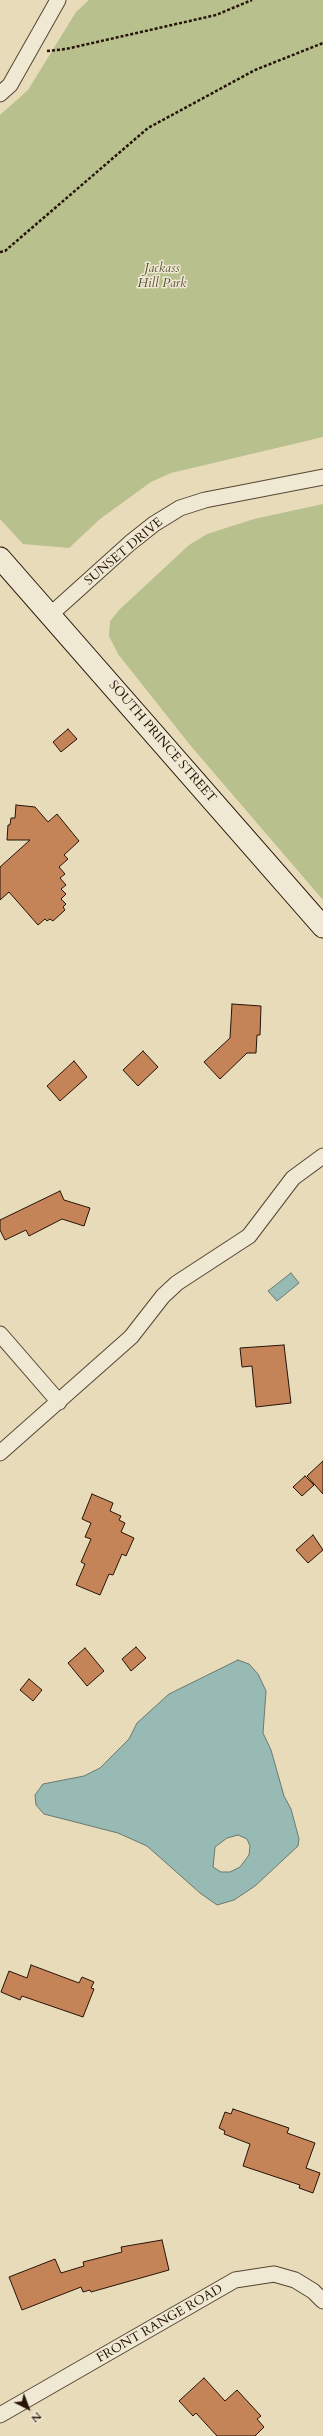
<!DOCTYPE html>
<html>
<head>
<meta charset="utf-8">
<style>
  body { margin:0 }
  #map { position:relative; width:323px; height:2436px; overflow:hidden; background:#e7dbba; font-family:Cardo,serif }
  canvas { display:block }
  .north { position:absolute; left:8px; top:2388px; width:40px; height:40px; -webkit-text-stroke:3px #efe8d2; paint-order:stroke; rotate:138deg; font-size:11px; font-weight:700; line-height:16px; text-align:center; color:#271307 }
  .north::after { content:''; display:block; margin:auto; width:14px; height:18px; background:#271307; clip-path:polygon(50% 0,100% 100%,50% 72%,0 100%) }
</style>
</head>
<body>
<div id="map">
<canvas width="323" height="2436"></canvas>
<div class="north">N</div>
</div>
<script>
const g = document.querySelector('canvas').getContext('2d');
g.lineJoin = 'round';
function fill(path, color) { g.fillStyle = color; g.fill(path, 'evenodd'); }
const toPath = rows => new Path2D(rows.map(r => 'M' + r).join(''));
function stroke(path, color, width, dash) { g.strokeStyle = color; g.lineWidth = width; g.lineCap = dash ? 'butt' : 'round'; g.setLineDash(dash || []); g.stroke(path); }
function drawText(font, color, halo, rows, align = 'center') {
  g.font = font + ' Cardo,serif'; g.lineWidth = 3; g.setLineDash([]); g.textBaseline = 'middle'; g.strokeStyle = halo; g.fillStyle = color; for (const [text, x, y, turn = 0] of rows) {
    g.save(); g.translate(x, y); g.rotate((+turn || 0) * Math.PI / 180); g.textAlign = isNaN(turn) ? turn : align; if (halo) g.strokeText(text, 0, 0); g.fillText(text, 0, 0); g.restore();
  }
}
fill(toPath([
  [89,0,323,0,323,437,171,473,151,482,100,519,69,548,23,544,0,519,0,115,28,90,76,12],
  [323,504,323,900,190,745,118,654,109,636,110,621,119,610,189,545,207,534,254,519]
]), '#b8c08e');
const water = toPath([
  [291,1273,299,1283,277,1301,268,1291,291,1273],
  [238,1660,249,1664,258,1674,266,1691,263,1733,271,1750,284,1796,291,1809,299,1839,298,1846,255,1886,234,1900,217,1905,200,1893,147,1846,118,1833,44,1814,36,1805,35,1795,43,1784,84,1776,100,1768,129,1739,137,1723,169,1694,238,1660],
  [238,1835,247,1839,250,1846,249,1855,240,1867,230,1872,221,1872,213,1867,215,1847,227,1838,238,1835]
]);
fill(water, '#97bbb4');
stroke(water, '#6a786f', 1);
const building = toPath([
  [68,729,77,739,61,752,53,742,68,729],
  [16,805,35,807,48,822,57,814,79,841,64,855,68,859,59,867,65,874,60,878,66,885,61,889,66,894,61,899,66,904,63,907,65,910,53,921,50,919,47,921,45,919,38,925,9,892,0,900,0,867,30,840,7,840,8,825,10,825,11,818,15,818,16,805],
  [232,1004,261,1006,260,1035,257,1035,256,1053,247,1053,220,1079,204,1062,230,1038,232,1004],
  [143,1051,158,1067,138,1086,123,1070,143,1051],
  [74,1061,87,1077,60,1101,47,1086,74,1061],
  [60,1191,64,1200,90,1208,84,1226,62,1219,29,1236,26,1230,5,1240,0,1230,0,1220,60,1191],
  [284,1345,291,1403,256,1407,252,1366,242,1367,240,1348,284,1345],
  [323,1461,323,1494,307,1476,323,1461],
  [305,1476,314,1485,302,1496,293,1487,305,1476],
  [92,1494,113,1503,110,1511,121,1516,119,1520,125,1523,121,1532,134,1538,126,1556,122,1554,113,1575,109,1574,100,1595,76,1585,85,1564,81,1562,91,1539,85,1537,91,1523,82,1519,92,1494],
  [313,1535,323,1550,308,1563,296,1550,313,1535],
  [136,1647,146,1658,131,1671,122,1659,136,1647],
  [85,1648,104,1671,87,1686,68,1663,85,1648],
  [29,1679,42,1690,33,1701,20,1690,29,1679],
  [31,1965,79,1983,82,1977,94,1982,91,1988,94,1989,83,2017,22,1996,20,2000,1,1992,9,1971,27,1978,31,1965],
  [233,2109,289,2128,287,2133,315,2143,306,2168,320,2173,313,2193,299,2188,300,2185,243,2166,250,2144,224,2134,225,2131,219,2128,225,2112,231,2114,233,2109],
  [162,2240,169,2270,91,2292,90,2290,83,2292,81,2287,22,2310,9,2277,55,2259,61,2273,84,2266,83,2262,122,2252,121,2247,162,2240],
  [204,2378,225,2401,237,2390,261,2416,257,2419,264,2427,255,2436,217,2436,196,2413,193,2416,179,2401,204,2378]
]);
fill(building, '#c58458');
stroke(building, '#271307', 1);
const street = toPath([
  [0,94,10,85,58,0],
  [50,615,130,543,154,524,180,508,205,500,323,477],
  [0,1334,59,1402],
  [0,1453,131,1337,163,1296,177,1283,249,1236,293,1178,323,1156],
  [0,2415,235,2280,274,2274,295,2280,313,2291,323,2301]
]);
const secondary = toPath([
  [0,558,323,927]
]);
stroke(street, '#574534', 17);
stroke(secondary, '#271307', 23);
stroke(toPath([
  [47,51,66,49,216,15,252,0],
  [0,252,5,251,148,128,255,70,323,43]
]), '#271307', 2.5, [3, 2]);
stroke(street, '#efe8d2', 15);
stroke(secondary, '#efe8d2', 21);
drawText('italic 13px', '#5a5036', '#efe8d2', [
  ["Jackass",162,269],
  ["Hill Park",162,284]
]);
drawText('13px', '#271307', '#efe8d2', [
  ["SUNSET DRIVE",124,552,-40],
  ["SOUTH PRINCE STREET",162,742,49],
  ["FRONT RANGE ROAD",160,2324,-30]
]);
</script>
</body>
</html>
